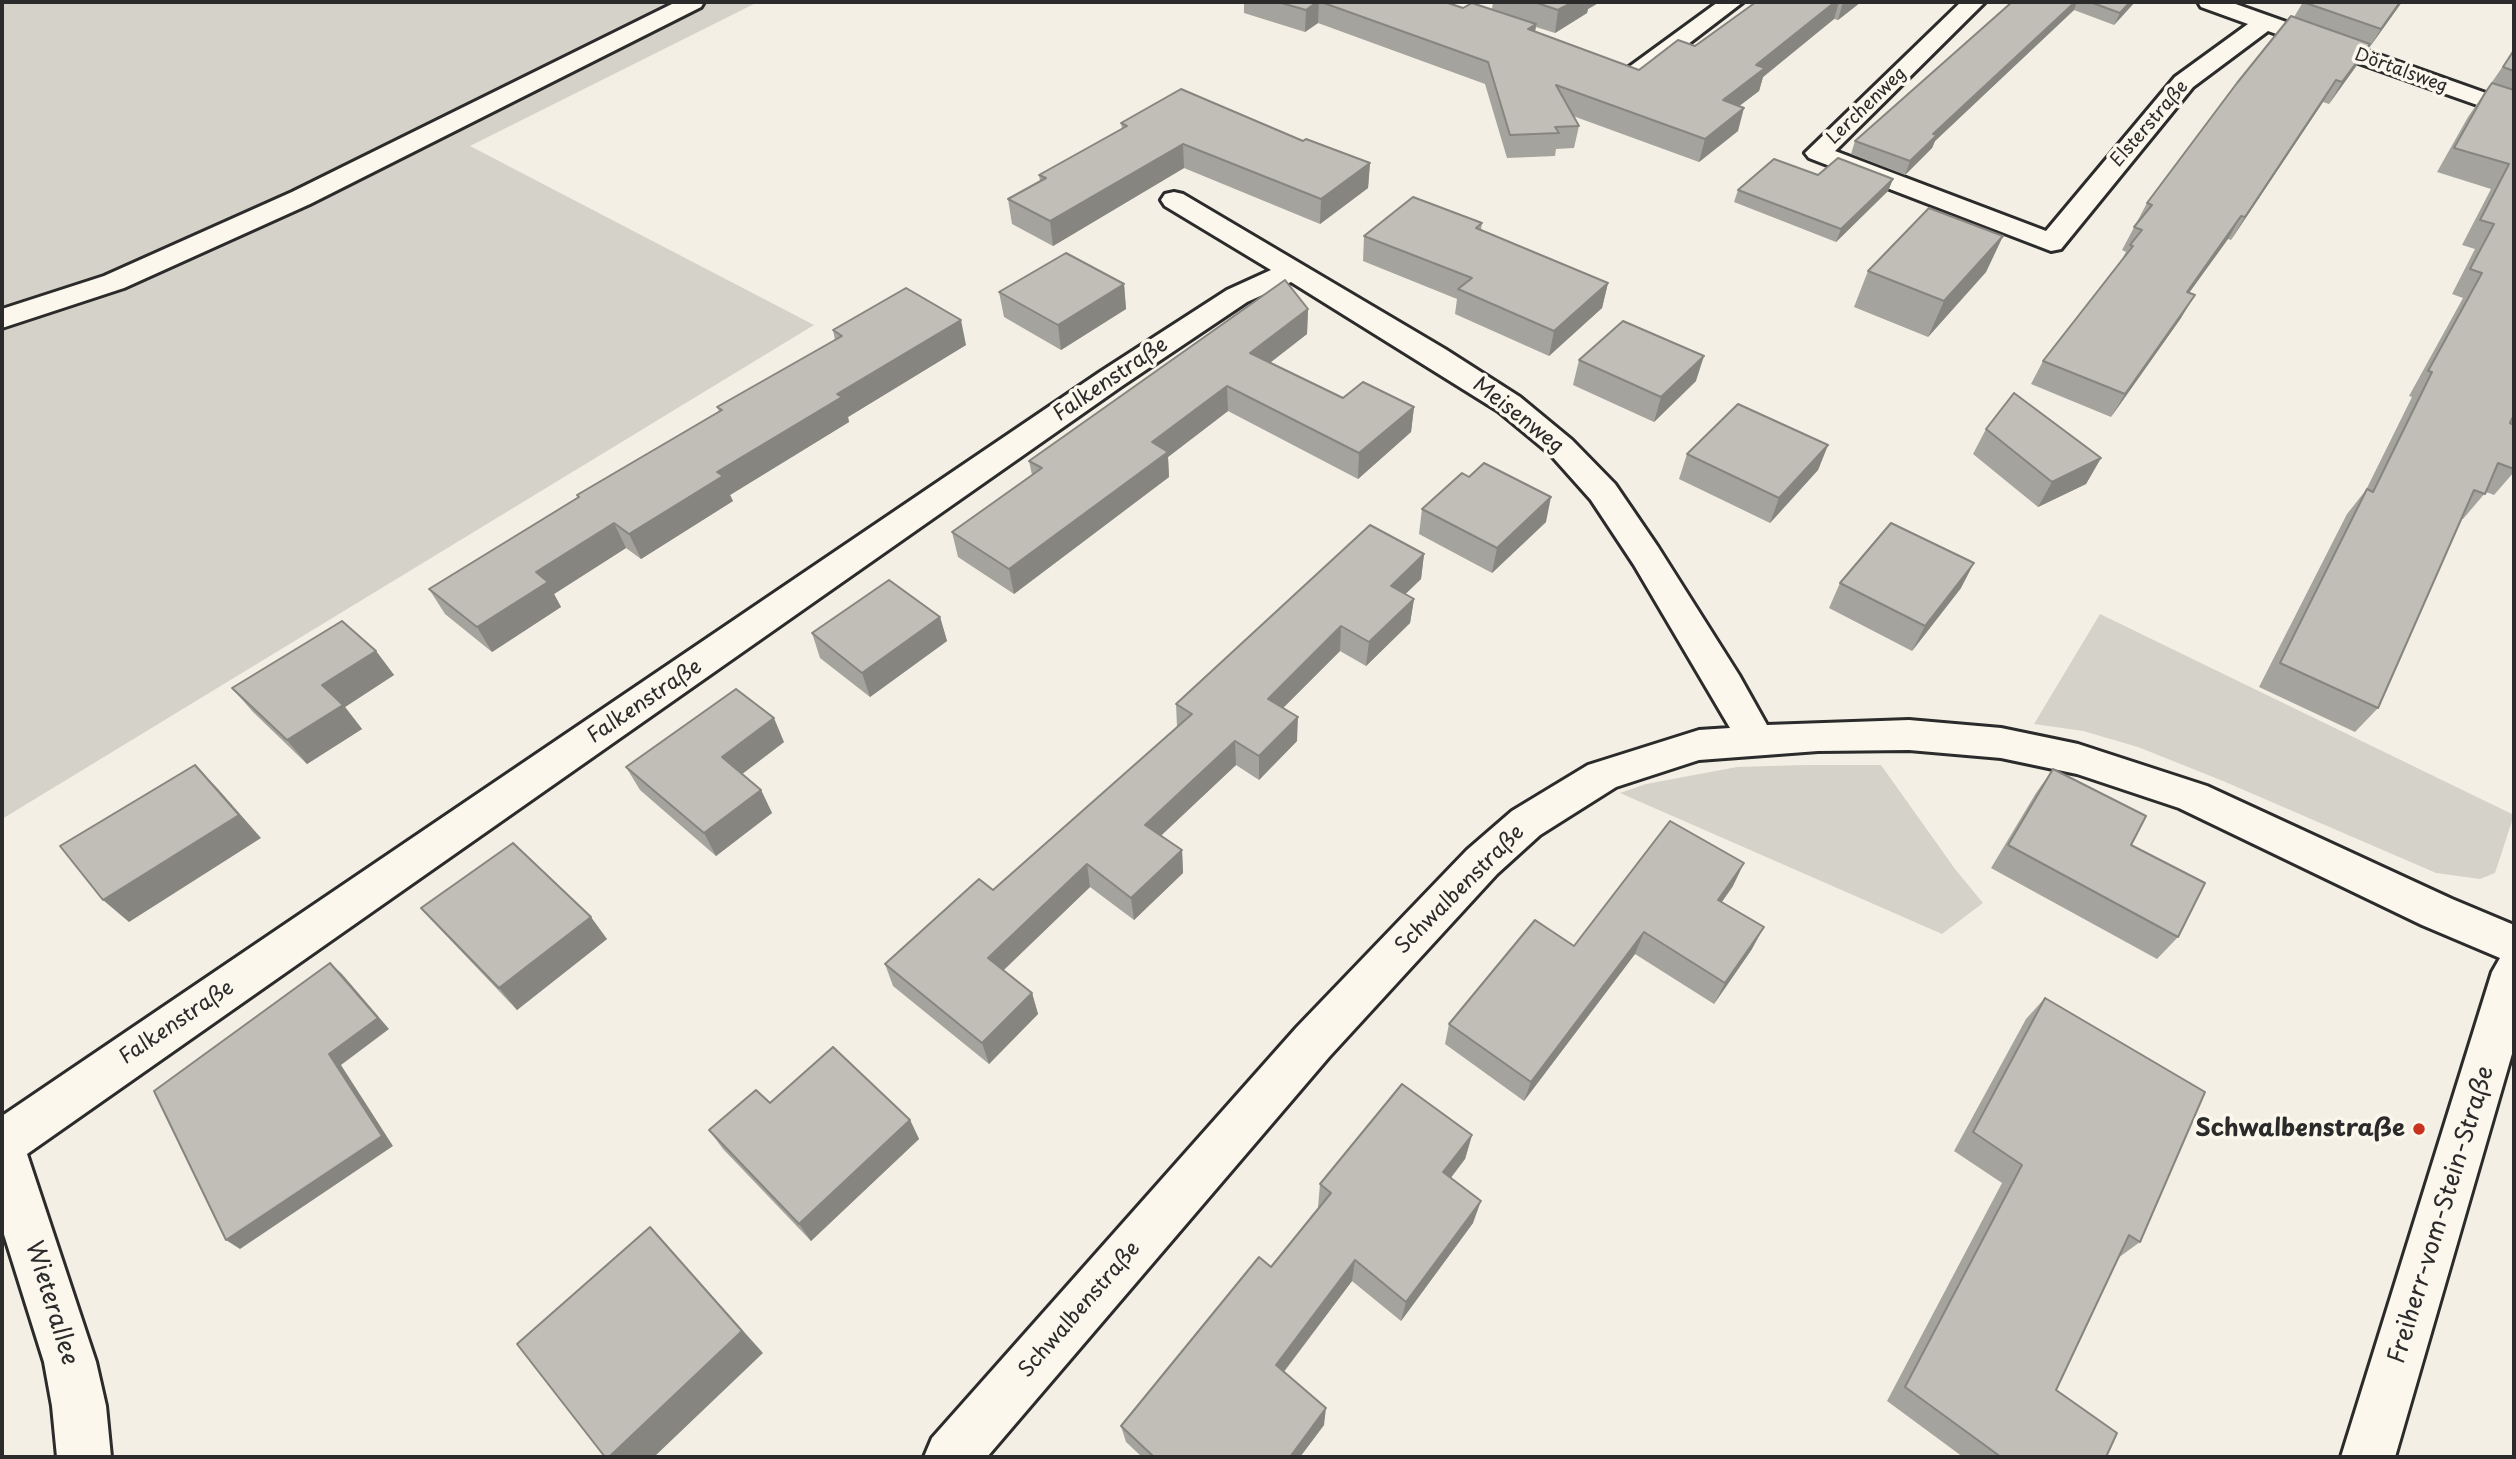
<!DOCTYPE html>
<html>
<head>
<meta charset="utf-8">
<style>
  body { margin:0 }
  #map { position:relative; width:2516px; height:1459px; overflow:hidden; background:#f3efe4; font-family:"Playpen Sans",sans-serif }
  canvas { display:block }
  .frame { position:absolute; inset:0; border:4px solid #2b2b2b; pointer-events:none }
</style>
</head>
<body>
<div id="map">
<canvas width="2516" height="1459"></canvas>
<div class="frame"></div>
</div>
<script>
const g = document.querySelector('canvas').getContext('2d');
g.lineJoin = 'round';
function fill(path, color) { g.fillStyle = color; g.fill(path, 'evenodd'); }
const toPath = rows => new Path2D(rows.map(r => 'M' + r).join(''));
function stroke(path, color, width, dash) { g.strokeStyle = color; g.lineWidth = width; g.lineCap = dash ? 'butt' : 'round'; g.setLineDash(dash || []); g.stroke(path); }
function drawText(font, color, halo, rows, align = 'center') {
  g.font = font + ' "Playpen Sans",sans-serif'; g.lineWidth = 7; g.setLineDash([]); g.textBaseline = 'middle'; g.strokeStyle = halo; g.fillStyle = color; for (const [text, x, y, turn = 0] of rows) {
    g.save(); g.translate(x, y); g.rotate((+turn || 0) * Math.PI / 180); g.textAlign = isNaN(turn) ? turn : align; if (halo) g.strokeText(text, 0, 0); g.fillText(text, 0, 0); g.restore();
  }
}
fill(toPath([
  [2,2,758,2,470,146,814,325,2,819],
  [2100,614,2514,815,2495,873,2480,879,2436,873,2223,781,2138,747,2083,731,2034,724],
  [1805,765,1881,765,1955,869,1983,903,1942,934,1620,793,1646,784,1737,767]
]), '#d5d2c9');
const minor = toPath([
  [676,2,704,2,701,7,310,204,124,288,2,328,2,309,104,276,292,192,676,2],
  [1718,2,1743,2,1645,77,1637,79,1629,77,1625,72,1629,67,1718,2],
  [1961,2,1985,2,1835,151,2046,231,2175,77,2248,24,2201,7,2198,2,2230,2,2514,103,2514,118,2268,31,2193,87,2061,249,2051,251,1809,158,1805,153,1961,2],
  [1174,192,1183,194,1445,349,1520,397,1572,440,1615,484,1658,547,1739,675,1767,725,1909,720,2001,728,2078,744,2207,786,2452,899,2514,925,2514,1047,2395,1457,2341,1457,2492,972,2500,958,2422,925,2179,808,2077,774,2001,758,1909,750,1818,751,1699,760,1616,787,1540,835,1497,874,1329,1057,987,1457,924,1457,932,1438,1297,1027,1467,850,1512,811,1588,765,1699,730,1730,728,1634,565,1591,500,1550,454,1498,411,1291,282,1247,302,1122,386,27,1154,96,1362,106,1406,111,1457,57,1457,52,1406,44,1362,2,1228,2,1116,1100,372,1227,290,1271,270,1165,206,1161,200,1165,194,1174,192]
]);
stroke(minor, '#2b2b2b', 6);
fill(minor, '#fbf7ec');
fill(toPath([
  [1244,2,1445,2,1463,8,1492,9,1493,2,1600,2,1588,9,1587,13,1555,33,1536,27,1535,32,1639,70,1695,46,1756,2,1861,2,1838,20,1834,19,1763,77,1759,91,1739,106,1738,131,1699,162,1573,116,1579,126,1574,148,1556,149,1555,156,1507,158,1485,84,1318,23,1305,32,1244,13],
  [2012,2,2135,2,2114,25,2074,10,1935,141,1932,148,1905,175,1851,154,1855,141],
  [2303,2,2402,2,2369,48,2367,48,2357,65,2329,104,2323,102,2231,240,2228,239,2189,293,2181,318,2111,417,2031,384,2043,361,2122,259,2126,252,2122,250,2147,203,2294,17],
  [2514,50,2514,415,2510,423,2514,425,2514,472,2494,495,2486,492,2463,519,2461,519,2378,708,2355,732,2259,687,2347,514,2366,490,2412,397,2409,396,2463,298,2452,294,2475,249,2462,245,2491,189,2437,172,2468,117],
  [1121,123,1303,141,1370,163,1368,188,1320,224,1184,168,1053,246,1012,224,1008,199,1040,181,1039,175,1122,129],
  [1818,175,1893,179,1888,191,1836,242,1734,202,1738,190],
  [1482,223,1481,230,1608,283,1602,308,1549,356,1455,314,1457,299,1363,261,1364,236],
  [2003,236,1986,272,1928,337,1854,307,1868,271],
  [1124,284,1126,309,1061,350,1004,317,999,292],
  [1308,309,1307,334,1270,363,1343,398,1414,407,1411,432,1358,479,1228,411,1168,457,1169,477,1014,594,958,557,952,532,1032,475,1029,461],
  [833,330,966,345,848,417,849,422,730,495,733,501,641,559,626,548,554,594,561,607,492,652,445,614,429,589,578,497,577,495,719,411,717,407,835,340],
  [1579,360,1696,381,1654,422,1573,385],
  [1986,429,2101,458,2086,484,2038,507,1973,454],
  [1828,445,1818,470,1770,523,1679,479,1687,454],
  [1422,509,1546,522,1492,573,1419,534],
  [1424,554,1421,579,1405,594,1414,599,1410,623,1366,666,1340,651,1283,708,1297,741,1259,780,1236,765,1161,835,1182,850,1183,873,1134,920,1090,887,1004,970,1032,993,1038,1014,989,1064,893,986,885,964,993,890,1177,727,1176,704],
  [1840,583,1961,588,1912,651,1829,608],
  [940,617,947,641,870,697,820,658,812,633],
  [376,651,394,675,345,707,362,729,307,764,253,712,232,688],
  [784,742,742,774,761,790,772,813,716,856,640,790,626,767],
  [2053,769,2131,845,2178,937,2157,959,1991,868,2036,793],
  [1733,886,1722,902,1752,949,1714,1004,1635,954,1524,1101,1445,1044,1449,1024,1574,946],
  [421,908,607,939,517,1010,441,930],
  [2045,998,2140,1242,2118,1258,2056,1390,2106,1457,1963,1457,1887,1401,2002,1183,1954,1151,2026,1019],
  [910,1120,919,1139,811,1241,723,1149,709,1130],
  [1472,1135,1465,1159,1451,1178,1473,1223,1401,1321,1352,1281,1284,1372,1324,1425,1300,1457,1142,1457,1126,1442,1121,1426,1271,1267,1319,1208,1318,1207,1320,1184]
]), '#a5a39d');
fill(toPath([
  [1317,2,1319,2,1318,23,1305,32,1306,10],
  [1573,2,1600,2,1588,9,1587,13,1555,33,1558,10],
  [1835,2,1839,2,1834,19,1763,77,1759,91,1717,123,1723,100,1756,65],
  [1843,2,1861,2,1838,20],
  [2075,2,2077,2,2074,10,1935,141,1932,148,1905,175,1910,161,1933,134],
  [2130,2,2135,2,2114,25,2120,13],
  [2400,2,2402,2,2369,48,2381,29],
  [1536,24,1533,46,1528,29],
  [2370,44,2357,65,2329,104,2342,82],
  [2336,80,2323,102,2231,240,2245,217],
  [1744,108,1738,131,1699,162,1705,139],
  [1183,144,1184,168,1053,246,1050,221],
  [1370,163,1368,188,1320,224,1321,199],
  [1893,179,1888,191,1836,242,1841,229],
  [2241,216,2228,239,2173,315,2187,292],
  [2003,236,1986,272,1928,337,1944,301],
  [1608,283,1602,308,1549,356,1554,331],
  [1124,284,1126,309,1061,350,1058,325],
  [2195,295,2181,318,2111,417,2125,394],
  [1308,309,1307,334,1250,378,1250,353],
  [961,320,966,345,848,417,849,422,730,495,733,501,641,559,629,534,717,472,837,394],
  [1704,356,1696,381,1654,422,1661,397],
  [1227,386,1228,411,1168,457,1169,477,1014,594,1009,569,1152,442],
  [1414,407,1411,432,1358,479,1359,453],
  [1828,445,1818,470,1770,523,1779,498],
  [2101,458,2086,484,2038,507,2052,482],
  [1551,497,1546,522,1492,573,1497,548],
  [614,523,626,548,554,594,561,607,492,652,477,627,536,572],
  [1424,554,1421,579,1388,611,1391,586],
  [1974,563,1961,588,1912,651,1925,626],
  [1414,599,1410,623,1366,666,1369,642],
  [940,617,947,641,870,697,862,673],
  [1341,626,1340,651,1268,723,1268,699],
  [376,651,394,675,345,707,362,729,307,764,287,740,322,685],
  [1298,717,1297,741,1259,780,1259,756],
  [774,718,784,742,733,781,722,757],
  [1235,741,1236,765,1148,848,1145,825],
  [195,765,218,789,261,838,129,922,103,900],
  [761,790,772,813,716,856,704,833],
  [1182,850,1183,873,1134,920,1131,898],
  [1744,863,1733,886,1707,922,1718,900],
  [1087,864,1090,887,994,979,988,958],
  [591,917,607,939,517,1010,499,988],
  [1764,927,1752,949,1714,1004,1725,983],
  [1644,932,1635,954,1524,1101,1531,1082],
  [330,963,342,974,389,1029,341,1065,393,1146,240,1249,226,1240,329,1054],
  [1032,993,1038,1014,989,1064,982,1043],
  [910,1120,919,1139,811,1241,799,1224],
  [1472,1135,1465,1159,1437,1195,1443,1172],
  [1481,1201,1473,1223,1401,1321,1406,1302],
  [650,1227,763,1353,654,1457,609,1457],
  [1355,1260,1352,1281,1275,1383,1276,1365],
  [1326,1408,1324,1425,1300,1457,1290,1457]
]), '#86857f');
const building = toPath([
  [1278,2,1317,2,1306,10,1278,2],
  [1321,2,1445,2,1463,8,1472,3,1536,24,1528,29,1639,70,1678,40,1695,46,1756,2,1835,2,1756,65,1765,68,1723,100,1744,108,1705,139,1556,85,1579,126,1555,127,1559,133,1510,135,1488,62,1321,2],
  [1534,2,1573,2,1558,10,1534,2],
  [2012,2,2075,2,1933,134,1937,135,1910,161,1855,141,2012,2],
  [2090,2,2130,2,2120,13,2090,2],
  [2303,2,2400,2,2381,29,2303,2],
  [2291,16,2370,44,2342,82,2336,80,2245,217,2241,216,2187,292,2195,295,2125,394,2043,361,2133,246,2130,245,2142,230,2134,227,2152,205,2147,203,2237,83,2291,16],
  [2514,50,2514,71,2503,67,2514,50],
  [2492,83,2514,90,2514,415,2510,423,2514,425,2514,469,2498,463,2485,494,2474,490,2378,708,2280,663,2367,489,2373,492,2432,372,2428,371,2482,273,2470,269,2494,224,2480,220,2509,164,2454,148,2485,93,2492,83],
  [1181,89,1303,141,1306,139,1370,163,1321,199,1183,144,1050,221,1008,199,1046,178,1039,175,1127,126,1121,123,1181,89],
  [1838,158,1893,179,1841,229,1738,190,1774,159,1818,175,1838,158],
  [1413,197,1482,223,1476,228,1608,283,1554,331,1458,289,1472,278,1364,236,1413,197],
  [1929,208,2003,236,1944,301,1868,271,1929,208],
  [1066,253,1124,284,1058,325,999,292,1066,253],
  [1285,280,1308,309,1250,353,1343,398,1363,382,1414,407,1359,453,1227,386,1152,442,1168,452,1009,569,952,532,1042,468,1029,461,1285,280],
  [906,288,961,320,837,394,842,397,717,472,723,476,629,534,614,523,536,572,548,582,477,627,429,589,579,497,577,495,722,410,717,407,842,336,833,330,906,288],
  [1623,321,1704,356,1661,397,1579,360,1623,321],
  [2014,393,2101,458,2052,482,1986,429,2014,393],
  [1738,404,1828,445,1779,498,1687,454,1738,404],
  [1484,463,1551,497,1497,548,1422,509,1462,473,1469,477,1484,463],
  [1891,523,1974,563,1925,626,1840,583,1891,523],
  [1370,525,1424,554,1391,586,1414,599,1369,642,1341,626,1268,699,1298,717,1259,756,1235,741,1145,825,1182,850,1131,898,1087,864,988,958,1032,993,982,1043,885,964,979,879,993,890,1192,714,1176,704,1370,525],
  [889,580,940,617,862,673,812,633,889,580],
  [342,621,376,651,322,685,343,705,287,740,232,688,342,621],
  [736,689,774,718,722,757,761,790,704,833,626,767,736,689],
  [195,765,239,815,103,900,60,846,195,765],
  [2053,769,2146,816,2131,845,2205,883,2178,937,2008,845,2053,769],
  [1670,821,1744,863,1718,900,1764,927,1725,983,1644,932,1531,1082,1449,1024,1535,920,1574,946,1670,821],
  [513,843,591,917,499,988,421,908,513,843],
  [330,963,378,1018,329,1054,382,1136,226,1240,154,1091,330,963],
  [2045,998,2205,1092,2140,1242,2129,1235,2056,1390,2117,1433,2106,1457,2001,1457,1905,1387,2022,1165,1973,1132,2045,998],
  [833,1047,910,1120,799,1224,709,1130,756,1090,770,1103,833,1047],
  [1402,1084,1472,1135,1443,1172,1481,1201,1406,1302,1355,1260,1276,1365,1326,1408,1290,1457,1154,1457,1121,1426,1259,1257,1271,1267,1331,1193,1320,1184,1402,1084],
  [650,1227,742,1331,609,1457,605,1457,517,1344,650,1227]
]);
fill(building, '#c0beb6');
stroke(building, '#86857f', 2);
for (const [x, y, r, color] of [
  [2419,1129,7,"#c8321e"]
]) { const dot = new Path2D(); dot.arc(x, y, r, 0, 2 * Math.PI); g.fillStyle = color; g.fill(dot); stroke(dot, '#fbf7ec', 2.5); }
drawText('18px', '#2b2b2b', '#fbf7ec', [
  ["Dörtalsweg",2401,71,20],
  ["Lerchenweg",1867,106,-44],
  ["Elsterstraße",2150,124,-49]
]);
drawText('21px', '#2b2b2b', '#fbf7ec', [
  ["Falkenstraße",1111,380,-34],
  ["Meisenweg",1518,416,38],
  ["Falkenstraße",645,702,-34],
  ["Schwalbenstraße",1460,890,-45],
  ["Falkenstraße",177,1023,-34],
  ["Schwalbenstraße",1080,1310,-49]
]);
drawText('bold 24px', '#2b2b2b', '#fbf7ec', [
  ["Schwalbenstraße",2405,1129]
], 'right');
drawText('24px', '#2b2b2b', '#fbf7ec', [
  ["Freiherr-vom-Stein-Straße",2442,1215,-73],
  ["Wieterallee",51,1303,73]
]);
</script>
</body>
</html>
